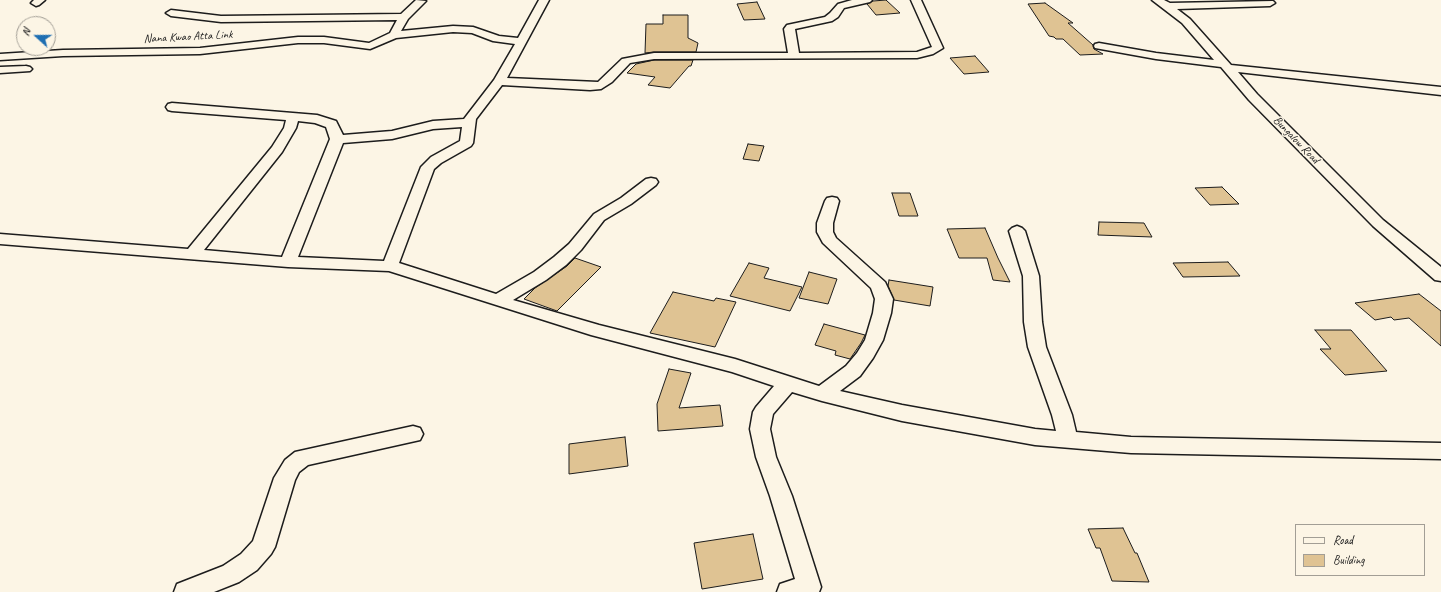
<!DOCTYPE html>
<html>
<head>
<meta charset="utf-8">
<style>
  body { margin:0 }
  #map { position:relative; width:1441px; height:592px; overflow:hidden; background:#fcf5e5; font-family:Caveat,sans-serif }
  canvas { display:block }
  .legend { position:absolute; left:1295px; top:524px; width:130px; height:52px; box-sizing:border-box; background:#fcf5e5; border:1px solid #a29e95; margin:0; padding:5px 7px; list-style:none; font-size:12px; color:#1c1c1c }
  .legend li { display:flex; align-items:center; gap:8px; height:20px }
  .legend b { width:20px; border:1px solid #a29e95 }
  .north { position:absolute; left:16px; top:16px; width:40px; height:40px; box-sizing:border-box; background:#fcf5e5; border:1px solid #a29e95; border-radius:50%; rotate:291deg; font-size:11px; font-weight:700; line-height:16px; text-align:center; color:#1c1c1c }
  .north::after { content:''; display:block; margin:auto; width:14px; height:18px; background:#1f6fb2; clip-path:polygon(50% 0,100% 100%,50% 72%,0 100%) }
</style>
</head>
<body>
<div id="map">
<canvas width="1441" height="592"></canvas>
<ul class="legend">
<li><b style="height:5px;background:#fcf5e5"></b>Road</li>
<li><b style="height:11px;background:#dfc393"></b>Building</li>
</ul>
<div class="north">N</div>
</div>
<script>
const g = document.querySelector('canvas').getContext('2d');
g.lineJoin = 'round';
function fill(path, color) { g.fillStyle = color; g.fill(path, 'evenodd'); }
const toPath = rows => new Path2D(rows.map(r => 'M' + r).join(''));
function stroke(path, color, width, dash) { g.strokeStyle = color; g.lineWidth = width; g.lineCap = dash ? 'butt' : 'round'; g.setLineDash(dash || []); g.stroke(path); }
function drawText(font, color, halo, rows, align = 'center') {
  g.font = font + ' Caveat,sans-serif'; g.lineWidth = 3; g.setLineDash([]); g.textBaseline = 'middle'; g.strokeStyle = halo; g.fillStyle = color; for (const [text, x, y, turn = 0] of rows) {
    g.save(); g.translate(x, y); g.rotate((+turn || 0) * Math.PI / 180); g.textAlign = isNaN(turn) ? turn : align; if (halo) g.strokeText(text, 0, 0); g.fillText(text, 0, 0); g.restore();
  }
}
const building = toPath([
  [886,0,900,13,876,15,867,4,873,1,886,0],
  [757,2,765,19,744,20,737,4,757,2],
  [1045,3,1073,23,1068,23,1093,45,1094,49,1103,54,1080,55,1063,39,1056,39,1054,37,1049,36,1028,4,1045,3],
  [663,15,688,15,688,38,698,43,696,52,654,52,645,53,646,24,663,24,663,15],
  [975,56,989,72,964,74,950,58,975,56],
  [654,60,693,60,691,66,689,66,670,88,648,85,655,77,627,73,636,64,654,60],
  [748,144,764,146,759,161,743,159,748,144],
  [1222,187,1239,204,1210,205,1195,188,1222,187],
  [892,193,910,193,918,216,899,216,892,193],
  [1099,222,1144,223,1152,237,1098,235,1099,222],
  [985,228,998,258,1010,282,993,280,987,258,959,258,947,229,985,228],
  [575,258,601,267,557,311,524,299,535,288,567,266,575,258],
  [1228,262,1240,276,1183,277,1173,263,1228,262],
  [749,263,769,268,764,278,802,287,790,311,730,296,749,263],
  [809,272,837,279,828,304,799,298,809,272],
  [889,280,933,287,930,306,894,300,888,286,889,280],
  [673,292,714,301,716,298,736,302,715,347,650,333,673,292],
  [1419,294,1441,311,1441,346,1409,318,1394,320,1391,317,1375,320,1355,303,1419,294],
  [824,324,865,335,861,343,850,359,835,355,836,351,815,345,824,324],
  [1315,330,1351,330,1387,371,1345,375,1320,349,1331,349,1315,330],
  [669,369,691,373,679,408,720,405,723,426,658,431,657,404,669,369],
  [625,437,628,466,569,474,569,444,625,437],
  [1123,528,1135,553,1137,553,1149,582,1112,581,1100,548,1096,548,1088,529,1123,528],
  [753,534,763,579,702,589,694,543,753,534]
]);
fill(building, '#dfc393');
stroke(building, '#1c1c1c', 1);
const minor = toPath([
  [34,0,45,0,39,5,36,6,31,3,34,0],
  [416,0,426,1,408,19,401,31,453,26,473,27,499,36,518,38,539,0,549,0,507,78,598,82,622,59,654,53,788,53,784,29,787,25,825,17,830,13,838,4,852,0,872,0,870,2,844,8,838,17,832,21,795,29,799,53,917,52,932,47,911,0,921,0,943,48,933,54,917,58,654,59,630,63,612,82,601,89,590,90,502,85,476,119,473,143,471,146,441,163,434,169,399,263,496,294,534,272,554,257,569,244,594,214,621,198,646,179,651,178,656,179,658,182,656,185,631,204,604,220,581,250,566,265,546,280,513,300,599,325,735,359,819,386,846,366,857,353,865,340,873,313,875,299,871,288,823,243,817,232,817,223,825,201,827,198,832,197,837,198,839,201,833,223,833,232,836,238,885,282,893,299,891,313,883,340,873,358,860,376,840,391,902,405,1035,429,1056,431,1052,415,1028,347,1024,322,1023,276,1009,231,1012,228,1017,226,1022,228,1025,231,1039,276,1042,322,1046,347,1072,415,1076,432,1131,437,1441,443,1441,459,1131,453,1035,445,902,421,822,401,792,392,773,414,770,429,776,457,792,496,821,587,819,592,777,592,780,584,795,579,770,496,756,457,750,429,753,412,756,407,774,386,732,372,591,335,389,271,288,267,0,244,0,234,188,249,272,147,284,128,286,120,172,111,168,110,166,107,168,104,172,103,317,115,336,121,343,135,392,131,433,121,464,119,494,80,515,44,493,41,472,33,453,32,396,38,370,49,324,43,298,43,200,54,63,56,0,60,0,54,63,50,200,48,298,37,324,37,369,43,390,33,397,20,221,22,171,16,166,13,171,10,221,16,401,14,416,0],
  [298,121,315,123,326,127,330,139,282,257,204,250,282,152,296,128,298,121],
  [462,127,460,141,431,157,421,167,384,261,298,257,343,143,392,139,433,129,462,127],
  [1152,0,1164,0,1170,3,1273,1,1275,3,1270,6,1177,9,1190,19,1231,65,1441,87,1441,95,1238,72,1257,94,1383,220,1441,267,1441,281,1435,280,1373,226,1249,100,1221,67,1156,59,1095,48,1094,46,1095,44,1099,43,1156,53,1214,60,1182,23,1152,0],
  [26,66,30,67,32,69,30,71,0,73,0,67,26,66],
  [413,426,420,428,423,434,420,440,308,465,299,472,295,480,275,547,271,554,257,570,239,582,214,592,174,592,177,584,223,566,241,554,253,541,274,478,285,460,295,452,413,426]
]);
stroke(minor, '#1c1c1c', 3);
fill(minor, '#fcf5e5');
drawText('12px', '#1c1c1c', '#fcf5e5', [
  ["Nana Kwao Atta Link",188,37,-3],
  ["Bungalow Road",1296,140,46]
]);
</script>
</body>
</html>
